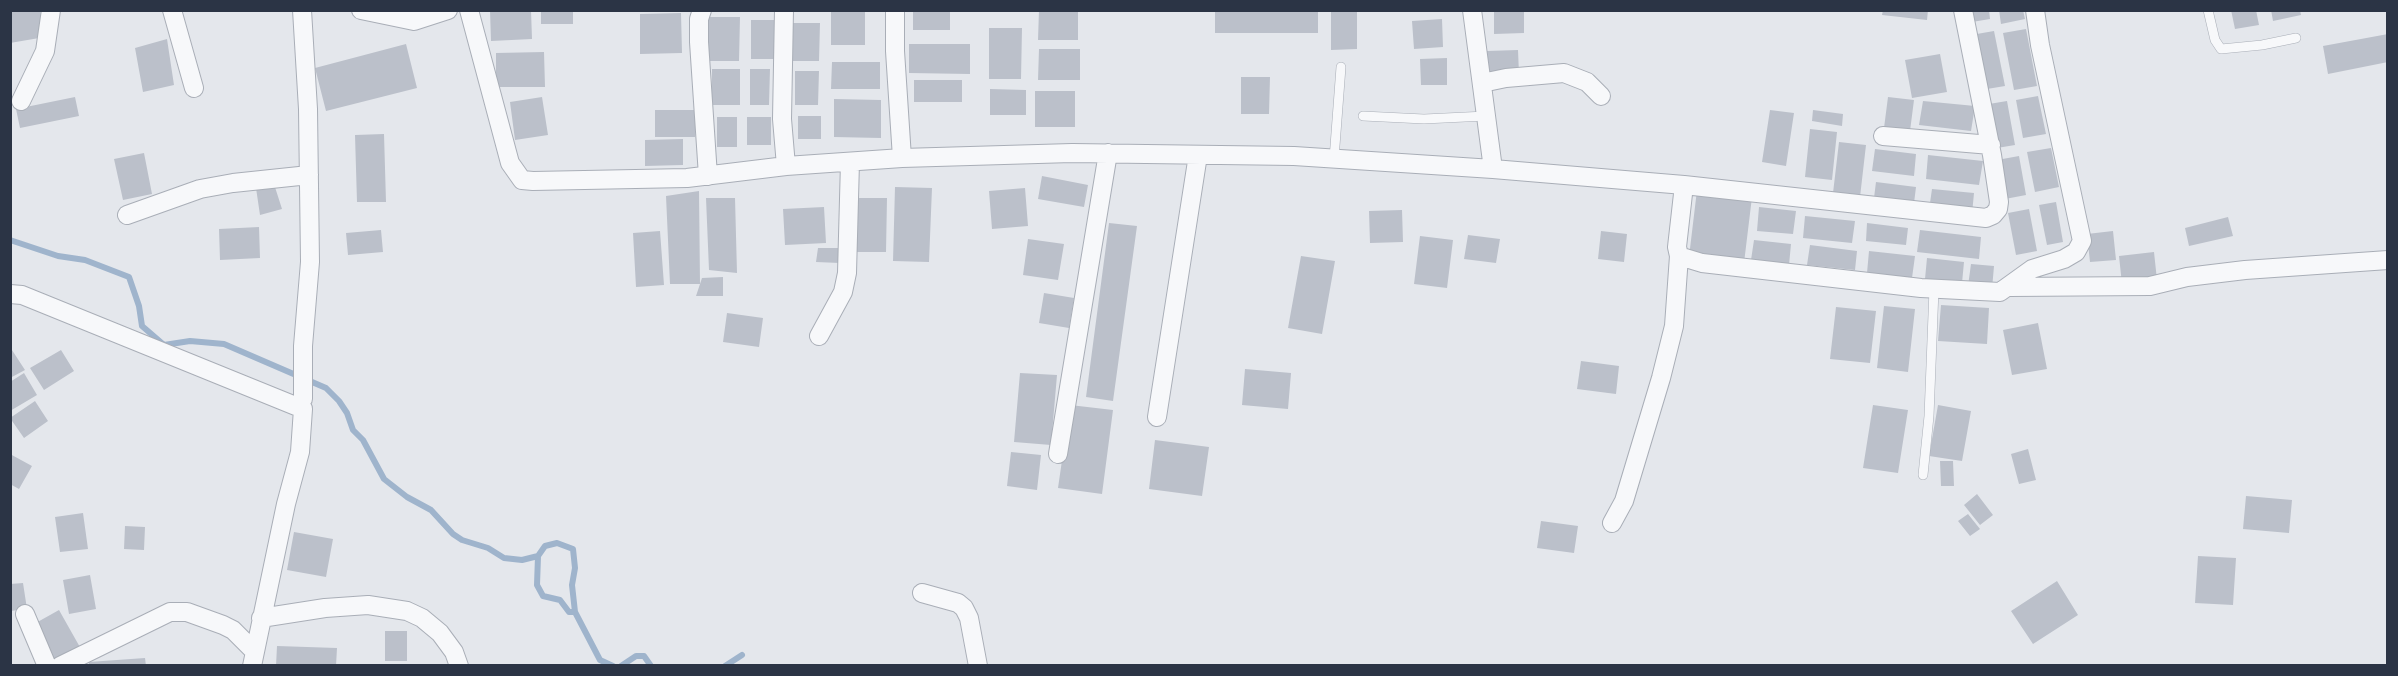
<!DOCTYPE html>
<html>
<head>
<meta charset="utf-8">
<style>
  body { margin:0 }
  #map { position:relative; width:2398px; height:676px; overflow:hidden; background:#e4e7ec; font-family:"DM Sans",sans-serif }
  canvas { display:block }
  .frame { position:absolute; inset:0; border:12px solid #2b3445; pointer-events:none }
</style>
</head>
<body>
<div id="map">
<canvas width="2398" height="676"></canvas>
<div class="frame"></div>
</div>
<script>
const g = document.querySelector('canvas').getContext('2d');
g.lineJoin = 'round';
const toPath = rows => new Path2D(rows.map(r => 'M' + r).join(''));
function stroke(path, color, width, dash) { g.strokeStyle = color; g.lineWidth = width; g.lineCap = dash ? 'butt' : 'round'; g.setLineDash(dash || []); g.stroke(path); }
function fill(path, color) { g.fillStyle = color; g.fill(path, 'evenodd'); }
stroke(toPath([
  [10,240,58,256,85,260,129,277,139,306,142,326,164,345,190,341,224,344,326,388,339,401,347,413,353,430,363,440,384,479,407,497,431,510,453,534,462,540,488,548,504,558,522,560,538,556,545,546,557,543,573,549,575,568,572,585,575,612,600,660,613,666],
  [538,556,537,585,543,596,560,600,569,612,575,612],
  [621,666,636,656,644,656,651,666],
  [725,666,742,655]
]), '#9fb4cc', 6);
fill(toPath([
  [10,10,40,10,45,37,10,43],
  [490,10,531,10,532,39,491,41],
  [541,10,573,10,573,24,541,24],
  [831,10,865,10,865,45,831,45],
  [913,10,950,10,950,30,913,30],
  [1039,10,1078,10,1078,40,1038,40],
  [1215,10,1318,10,1318,33,1215,33],
  [1331,10,1357,10,1357,49,1331,50],
  [1494,10,1524,10,1524,33,1494,34],
  [1883,10,1928,10,1927,20,1882,15],
  [1970,10,1989,10,1990,19,1972,22],
  [1999,10,2023,10,2025,19,2001,24],
  [2231,10,2256,10,2259,25,2235,29],
  [2271,10,2300,10,2301,15,2273,21],
  [681,13,682,53,640,54,640,14],
  [705,17,740,17,739,61,705,61],
  [1442,19,1443,47,1414,49,1412,21],
  [751,20,774,20,774,59,751,59],
  [791,23,820,23,819,61,791,61],
  [989,28,1022,28,1021,79,989,79],
  [2026,29,2037,86,2014,90,2003,33],
  [1994,31,2005,86,1981,90,1971,35],
  [2388,34,2388,62,2328,74,2323,46],
  [167,39,174,85,143,92,135,48],
  [406,44,417,88,326,111,315,68],
  [909,44,970,44,970,74,909,73],
  [1039,49,1080,49,1080,80,1038,80],
  [1518,50,1519,74,1488,75,1487,51],
  [544,52,545,87,496,87,496,53],
  [1940,54,1947,92,1912,98,1905,60],
  [1447,58,1447,85,1421,85,1420,59],
  [832,62,880,62,880,89,831,89],
  [712,69,740,69,740,105,712,105],
  [750,69,770,69,769,105,750,105],
  [795,71,819,71,818,105,795,105],
  [1241,77,1270,77,1269,114,1241,114],
  [914,80,962,80,962,102,914,102],
  [990,89,1026,90,1026,115,990,115],
  [1035,91,1075,91,1075,127,1035,127],
  [2038,96,2046,134,2023,138,2016,100],
  [75,97,79,116,20,128,16,109],
  [542,97,548,135,515,140,510,102],
  [1888,97,1914,100,1910,131,1884,128],
  [834,99,881,100,881,138,834,137],
  [1923,101,1975,106,1971,131,1919,125],
  [2007,101,2015,145,1997,148,1989,104],
  [655,110,695,110,695,137,655,137],
  [1770,110,1794,113,1786,166,1762,162],
  [1813,110,1843,114,1842,126,1812,121],
  [798,116,821,116,821,139,798,139],
  [717,117,737,117,737,147,717,147],
  [747,117,771,117,771,145,747,145],
  [1810,129,1837,132,1832,180,1805,177],
  [384,134,386,202,357,202,355,135],
  [683,139,683,165,645,166,645,140],
  [1839,142,1866,145,1860,197,1833,193],
  [2051,148,2059,187,2035,192,2027,152],
  [1875,149,1916,154,1914,176,1872,171],
  [144,153,152,194,123,200,114,159],
  [1928,155,1983,161,1979,185,1926,179],
  [2019,156,2026,195,2005,199,1997,160],
  [1042,176,1088,185,1084,207,1038,199],
  [1876,182,1916,187,1914,203,1874,198],
  [274,184,282,209,260,215,256,188],
  [895,187,932,188,929,262,893,261],
  [1025,188,1028,226,992,229,989,191],
  [1932,189,1974,193,1972,214,1929,210],
  [1697,190,1752,197,1744,263,1689,257],
  [699,191,700,284,670,284,666,196],
  [706,198,735,198,737,273,709,270],
  [856,198,887,198,886,252,855,252],
  [2056,202,2063,242,2047,245,2039,205],
  [824,207,826,243,785,245,783,209],
  [1759,207,1796,211,1793,234,1757,231],
  [2029,209,2037,251,2016,255,2008,213],
  [1402,210,1403,242,1370,243,1369,211],
  [1805,216,1855,221,1852,243,1803,238],
  [2228,217,2233,236,2189,246,2185,228],
  [1109,223,1137,226,1113,401,1086,397],
  [1867,223,1908,228,1906,245,1866,241],
  [259,227,260,258,220,260,219,229],
  [381,230,383,252,348,255,346,233],
  [1920,230,1981,237,1979,259,1917,252],
  [660,231,664,285,636,287,633,233],
  [1601,231,1627,234,1624,262,1598,259],
  [2113,231,2116,260,2090,262,2087,234],
  [1468,235,1500,239,1496,263,1464,259],
  [1420,236,1453,240,1447,288,1414,284],
  [1028,239,1064,244,1058,280,1023,275],
  [1754,240,1791,244,1789,265,1751,260],
  [1810,245,1857,251,1855,270,1807,265],
  [818,248,843,248,840,263,816,262],
  [1869,251,1915,256,1912,278,1867,273],
  [2154,252,2157,280,2122,284,2119,256],
  [1301,256,1335,261,1322,334,1288,328],
  [1927,258,1964,262,1962,283,1925,279],
  [1971,264,1994,266,1992,289,1968,286],
  [723,277,723,296,696,296,702,278],
  [1044,293,1074,298,1069,328,1039,323],
  [1941,305,1989,308,1987,344,1938,341],
  [1884,306,1915,309,1908,372,1877,368],
  [1836,307,1876,311,1870,363,1830,359],
  [727,313,763,318,759,347,723,342],
  [2038,323,2047,369,2012,375,2003,330],
  [10,347,25,370,10,378],
  [61,350,74,371,44,390,30,368],
  [1581,361,1619,366,1616,394,1577,389],
  [1245,369,1291,373,1288,409,1242,405],
  [24,373,37,395,10,411,10,382],
  [1020,373,1057,375,1051,445,1014,442],
  [35,401,48,421,24,438,10,418],
  [1070,405,1113,410,1102,494,1058,488],
  [1873,405,1908,410,1898,473,1863,468],
  [1938,405,1971,411,1962,461,1929,456],
  [1155,440,1209,447,1202,496,1149,489],
  [2028,449,2036,480,2019,484,2011,454],
  [1011,452,1041,455,1037,490,1007,486],
  [10,454,32,466,19,489,10,484],
  [1940,461,1953,461,1954,486,1941,486],
  [1977,494,1993,515,1980,525,1964,505],
  [2246,496,2292,500,2289,533,2243,529],
  [83,513,88,549,60,552,55,517],
  [1968,514,1980,529,1970,536,1958,521],
  [1541,521,1578,526,1574,553,1537,548],
  [125,526,145,527,144,550,124,549],
  [294,532,333,539,326,577,287,570],
  [2198,556,2236,558,2233,605,2195,603],
  [90,575,96,609,69,614,63,580],
  [2057,581,2078,615,2033,644,2011,611],
  [23,583,27,609,10,611,10,584],
  [59,610,81,649,55,663,34,624],
  [385,631,407,631,407,661,385,661],
  [277,646,337,648,336,666,276,666],
  [145,658,146,666,89,666,89,662]
]), '#bbc0ca');
const service = toPath([
  [2208,10,2215,40,2221,49,2262,45,2296,38],
  [1363,116,1424,119,1486,116],
  [1334,159,1341,67],
  [1923,475,1929,416,1934,289]
]);
const minor = toPath([
  [172,10,194,88],
  [302,10,308,109,310,262,303,346,303,399],
  [361,10,414,21,448,10],
  [469,10,510,163,522,180,533,181,687,178,786,166,902,158,1072,153,1294,156,1493,169,1472,10],
  [702,10,699,19,699,42,708,176],
  [784,10,782,119,786,166],
  [895,10,895,51,902,158],
  [1963,10,1992,155,1999,202,1998,209,1993,215,1986,218,1684,185,1677,247,1679,256,1702,263,1921,288,2000,292,2032,269,2064,259,2076,252,2082,241,2040,45,2035,10],
  [1482,83,1506,78,1564,73,1587,82,1601,96],
  [21,101,45,51,51,10],
  [1883,136,1991,145],
  [1493,169,1684,185],
  [127,215,200,189,233,183,309,175],
  [2009,287,2150,286,2187,277,2245,270,2388,260],
  [10,294,22,295,303,409,300,452,286,504,252,666],
  [819,336,843,292,847,273,850,162],
  [1157,417,1198,155],
  [1058,454,1108,153],
  [1612,523,1624,501,1661,378,1674,326,1679,256],
  [922,593,958,603,964,608,969,618,978,666],
  [25,614,47,666],
  [261,618,325,608,368,605,407,611,422,618,440,633,454,652,459,666],
  [60,666,170,612,187,612,223,625,233,630,255,652]
]);
stroke(service, '#a9aeb7', 10);
stroke(minor, '#a9aeb7', 20);
stroke(service, '#f7f8fa', 9);
stroke(minor, '#f7f8fa', 18);
</script>
</body>
</html>
